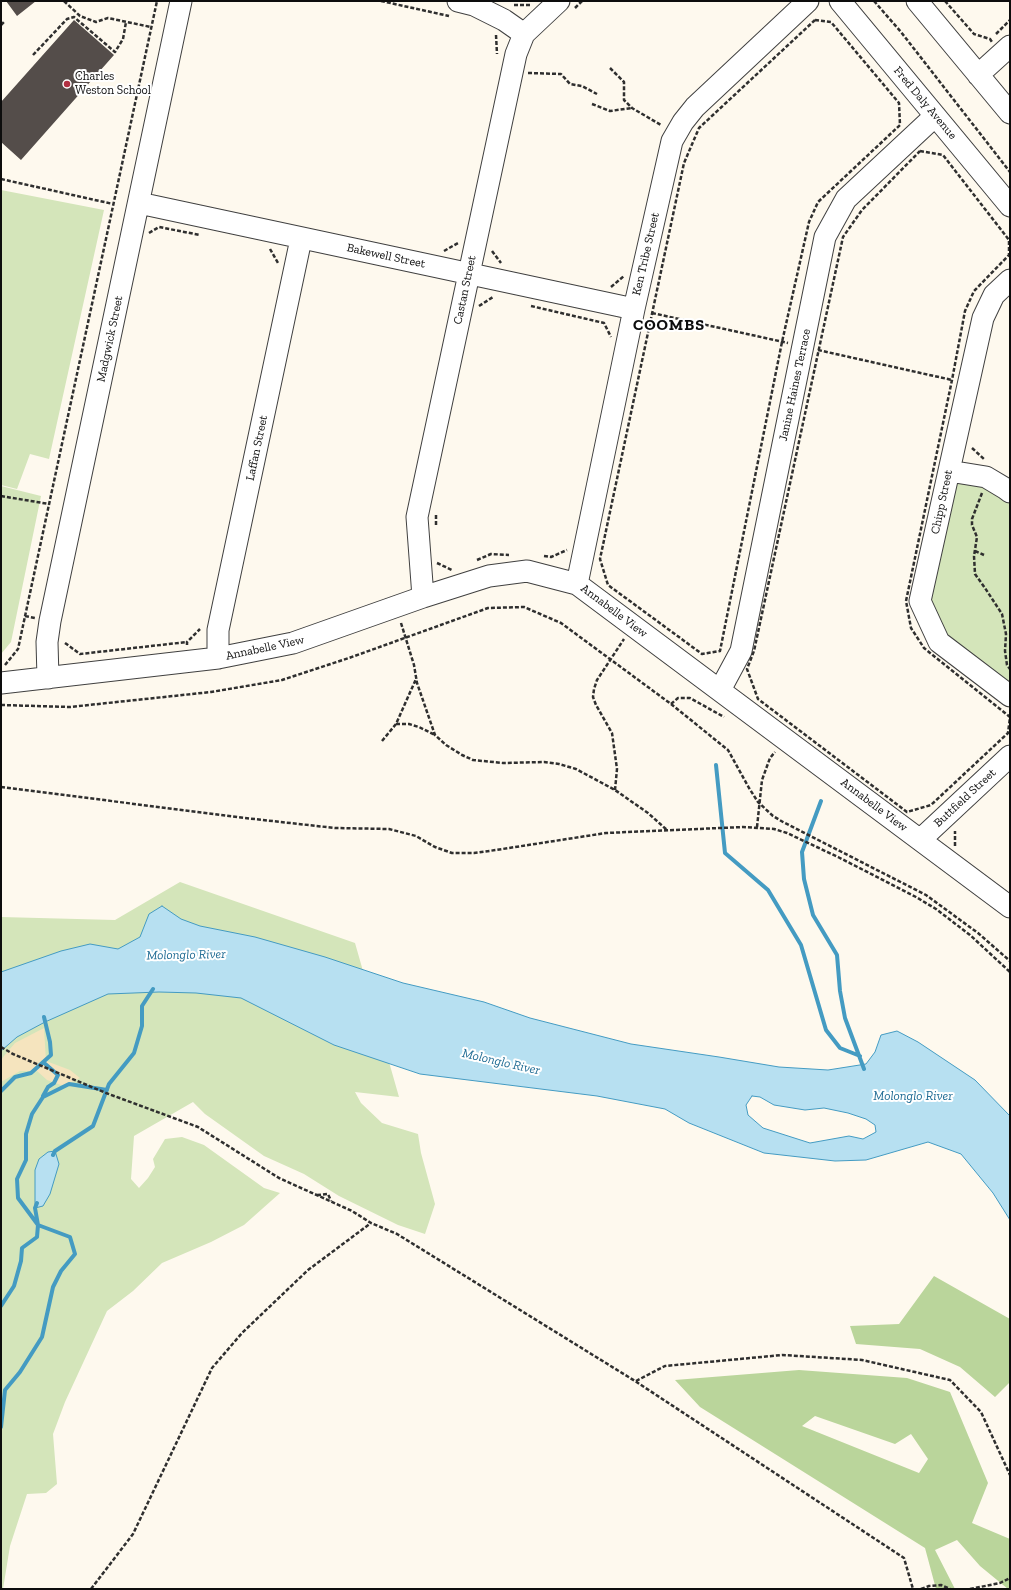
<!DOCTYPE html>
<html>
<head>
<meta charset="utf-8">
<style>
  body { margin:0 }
  #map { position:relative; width:1011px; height:1590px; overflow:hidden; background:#fef9ee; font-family:"Zilla Slab",serif }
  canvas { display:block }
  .frame { position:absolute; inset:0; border:2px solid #0d0d0d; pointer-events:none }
</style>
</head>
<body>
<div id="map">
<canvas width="1011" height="1590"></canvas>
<div class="frame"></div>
</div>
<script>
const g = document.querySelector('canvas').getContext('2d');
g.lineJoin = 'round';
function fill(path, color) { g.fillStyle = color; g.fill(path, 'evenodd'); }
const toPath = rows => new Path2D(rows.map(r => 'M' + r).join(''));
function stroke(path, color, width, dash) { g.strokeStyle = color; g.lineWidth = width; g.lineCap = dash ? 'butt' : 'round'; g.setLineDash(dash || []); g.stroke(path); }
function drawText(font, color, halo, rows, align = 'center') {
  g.font = font + ' "Zilla Slab",serif'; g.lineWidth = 4; g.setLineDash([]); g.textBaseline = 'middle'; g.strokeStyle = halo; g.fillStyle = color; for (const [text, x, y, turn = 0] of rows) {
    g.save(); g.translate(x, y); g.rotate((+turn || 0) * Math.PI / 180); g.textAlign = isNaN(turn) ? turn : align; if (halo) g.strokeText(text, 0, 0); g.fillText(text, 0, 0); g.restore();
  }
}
fill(toPath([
  [1,190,104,210,49,459,30,454,17,489,1,485],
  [949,471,1010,492,1010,696,939,642,920,601],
  [1,486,41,496,11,642,1,654],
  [180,882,355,943,399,1097,355,1092,361,1103,382,1123,418,1134,421,1153,435,1204,425,1234,398,1225,339,1196,304,1174,264,1156,205,1114,193,1102,134,1136,131,1179,139,1188,148,1178,155,1167,153,1159,165,1139,182,1137,204,1145,264,1188,280,1193,244,1225,211,1242,162,1263,133,1291,107,1311,65,1402,53,1434,57,1484,46,1493,27,1494,10,1546,3,1589,1,1589,1,917,115,920]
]), '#d4e5ba');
fill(toPath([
  [934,1276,1010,1319,1010,1382,995,1397,960,1367,920,1349,856,1344,850,1326,899,1324],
  [799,1370,907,1378,950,1392,988,1483,972,1523,1010,1539,1010,1589,1008,1589,980,1566,957,1540,935,1550,955,1589,936,1589,925,1548,700,1407,675,1380],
  [815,1416,895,1444,911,1434,928,1459,919,1473,802,1426]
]), '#bad59b');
fill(toPath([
  [44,1028,46,1061,70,1070,80,1078,64,1086,47,1080,37,1071,20,1071,1,1082,1,1060,4,1056,15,1043]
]), '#f5e4be');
const water = toPath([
  [162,906,181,919,200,926,255,937,325,957,403,983,484,1002,530,1018,631,1044,719,1057,779,1067,828,1070,866,1064,875,1052,881,1035,897,1031,918,1042,975,1080,1010,1116,1010,1220,993,1193,961,1154,928,1142,866,1160,835,1161,764,1153,689,1123,665,1109,597,1096,420,1074,334,1045,241,998,196,993,159,992,108,994,45,1022,17,1037,1,1051,1,972,61,951,90,944,118,949,140,937,149,914,162,906],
  [752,1096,760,1097,774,1105,805,1110,824,1108,848,1113,866,1119,875,1125,876,1132,863,1139,849,1136,810,1143,763,1128,748,1115,746,1105,752,1096],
  [55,1151,59,1164,50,1194,43,1206,35,1208,35,1170,39,1159,48,1152,55,1151]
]);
fill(water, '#b7e0f1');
stroke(water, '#449bc2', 1);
stroke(toPath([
  [716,765,725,853,768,890,801,945,826,1030,840,1048,860,1056],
  [821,801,802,852,804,879,813,915,837,955,840,991,845,1018,864,1069],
  [43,1062,58,1075,54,1083,48,1087,43,1096],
  [1,1091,15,1077,31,1073,51,1055,50,1042,44,1017],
  [53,1155,55,1151,93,1126,109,1084,134,1053,142,1026,142,1006,153,989],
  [1,1306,14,1286,21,1261,22,1248,37,1237,38,1225,35,1208,37,1203],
  [1,1427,5,1390,20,1372,42,1337,53,1287,61,1271,75,1254,70,1237,38,1225,18,1198,17,1179,26,1160,26,1134,32,1114,43,1097,69,1084,107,1090]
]), '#449bc2', 4);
fill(toPath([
  [6,1,36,1,17,16],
  [74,20,114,55,21,160,1,142,1,102]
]), '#544d4a');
const minor = toPath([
  [458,1,474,5,504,20,524,34],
  [840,1,1010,206],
  [917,1,1010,113],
  [978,75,1010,46],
  [139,203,634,309],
  [1010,280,994,295,983,318,920,601,939,642,1010,696],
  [949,471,986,477,1006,489,1010,492],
  [577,584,634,309,672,141,683,122,695,107,808,1],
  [423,597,417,517,516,54,524,34,559,1],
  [218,658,218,630,301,239],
  [48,678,47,642,50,621,181,1],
  [1,683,218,658,293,643,423,597,489,576,527,571,577,584,1010,907],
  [720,690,741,651,825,237,846,199,935,116],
  [920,840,1010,756]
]);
stroke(minor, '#404040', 23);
stroke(toPath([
  [64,1,80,16,96,22,108,18,151,27],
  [381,1,449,16],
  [874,1,901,32,1010,172],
  [945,1,974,34,990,39,992,42],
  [514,5,531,5],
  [575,8,582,1],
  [815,20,831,22,899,103,900,125,818,202,809,222,782,342,720,651,702,654,608,585,600,559,684,163,699,128,815,20],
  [1,25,5,21],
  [996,34,1010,20],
  [496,35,497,54],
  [33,55,67,19,74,17,115,52,123,39,126,22],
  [610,68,624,82,624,100,632,108,661,125],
  [528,73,561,74,570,84,582,86,597,94],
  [592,104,610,111,632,108],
  [920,151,943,155,1009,240,1009,255,974,291,965,311,952,380,906,601,911,628,924,648,1010,717,1008,733,931,805,907,812,758,699,747,669,754,651,843,237,862,210,920,151],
  [1,179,113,204],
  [149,233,159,227,200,235],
  [270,249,278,263],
  [444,251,458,243],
  [492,251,501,263],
  [611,287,624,276],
  [479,306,493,297],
  [531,306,604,323,611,337],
  [652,313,788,343],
  [818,350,952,380],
  [972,448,984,459],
  [982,493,972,519,972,525,977,537,974,556,975,574,985,588,1002,614,1006,634,1005,651,1007,665,1010,669],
  [1,496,49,504],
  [436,515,436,526],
  [975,551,984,555],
  [544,556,551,557,567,550],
  [477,560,491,554,509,555],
  [437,563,452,570],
  [25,616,35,618],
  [401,623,414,665,417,683,435,735,446,745,462,755,473,760,503,763,544,762,559,764,576,769,615,790,648,813,667,830],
  [65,643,80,654,187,642],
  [187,645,187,642,200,629],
  [5,665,18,649,157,1],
  [671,704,678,698,690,698,724,717],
  [1,705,70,707,211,692,282,680,349,658,488,608,524,607,561,623,671,704,728,750,749,788,758,802,773,816,783,822,926,895,978,933,1010,961],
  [396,724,409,724,419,727,435,735],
  [382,741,396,724,416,679],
  [1,787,245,818,335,828,389,829,416,836,435,847,452,853,474,853,496,850,606,833,743,827,774,829,787,833,838,857,916,897,936,909,970,935,1010,972],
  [615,790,617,769,612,733,596,705,593,697,594,689,597,680,624,639],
  [757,827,762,780,770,758,775,752],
  [955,846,955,831],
  [1,1047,13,1054,106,1093,198,1127,279,1178,352,1211,371,1223,397,1234,635,1381,904,1558,913,1589],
  [317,1195,328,1194,331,1201],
  [636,1381,665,1366,782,1355,862,1360,950,1380,981,1412,1010,1475],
  [91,1589,133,1534,212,1368,242,1333,308,1270,371,1223],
  [921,1589,929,1586,941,1585,950,1589],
  [970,1589,1000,1583,1010,1578]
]), '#2f2f2f', 2.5, [4, 2]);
stroke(minor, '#fff', 21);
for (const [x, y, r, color] of [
  [67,84,4,"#b13042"]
]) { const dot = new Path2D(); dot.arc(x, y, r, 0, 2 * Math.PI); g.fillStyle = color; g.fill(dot); stroke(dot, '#fff', 1.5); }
drawText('12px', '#0d0d0d', '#fff', [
  ["Charles",75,77],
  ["Weston School",75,91]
], 'left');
drawText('12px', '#0d0d0d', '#fff', [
  ["Fred Daly Avenue",925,103,50],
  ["Ken Tribe Street",646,254,-77],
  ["Bakewell Street",386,256,12],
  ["Castan Street",465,290,-78],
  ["Madgwick Street",110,339,-78],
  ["Janine Haines Terrace",795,385,-78],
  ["Laffan Street",257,448,-78],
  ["Chipp Street",942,502,-78],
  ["Annabelle View",614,611,37],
  ["Annabelle View",265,648,-12],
  ["Buttfield Street",965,798,-43],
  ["Annabelle View",874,805,37]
]);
drawText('italic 13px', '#206c94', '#fff', [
  ["Molonglo River",186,955,-1],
  ["Molonglo River",501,1062,13],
  ["Molonglo River",913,1096]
]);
g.letterSpacing = '1px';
drawText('bold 16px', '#0d0d0d', '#fff', [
  ["COOMBS",669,325]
]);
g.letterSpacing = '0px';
</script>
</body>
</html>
